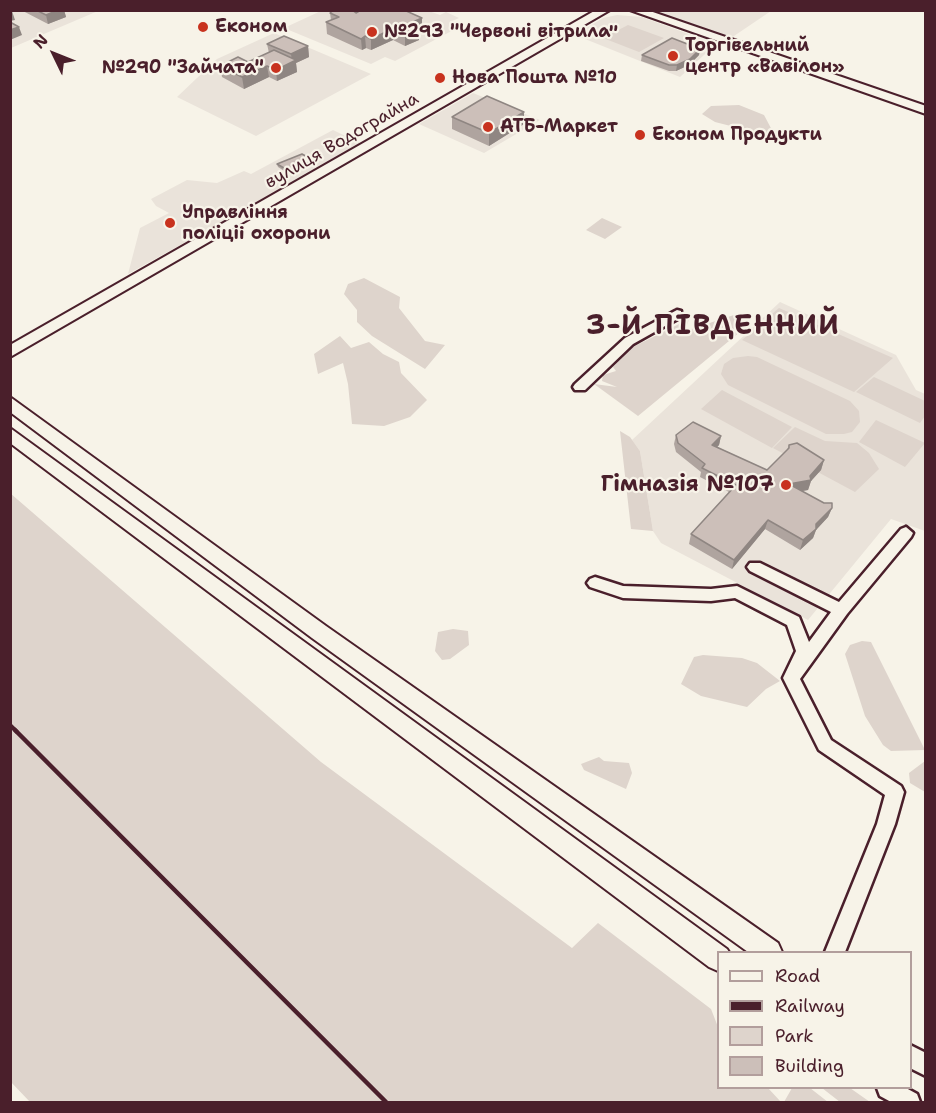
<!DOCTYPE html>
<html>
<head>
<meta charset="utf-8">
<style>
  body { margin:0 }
  #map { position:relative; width:936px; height:1113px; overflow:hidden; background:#f7f3e8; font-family:"Shantell Sans",sans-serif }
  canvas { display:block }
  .frame { position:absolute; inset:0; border:12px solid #4a1f2b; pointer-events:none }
  .legend { position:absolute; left:717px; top:951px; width:195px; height:138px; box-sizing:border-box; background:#f7f3e8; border:2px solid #b29e9c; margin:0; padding:8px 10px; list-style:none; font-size:18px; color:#4a1f2b }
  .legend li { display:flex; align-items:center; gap:12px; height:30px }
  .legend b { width:30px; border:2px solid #b29e9c }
  .north { position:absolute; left:24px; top:24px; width:60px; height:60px; -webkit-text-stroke:4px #f7f3e8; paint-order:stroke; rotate:313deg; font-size:16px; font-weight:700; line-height:24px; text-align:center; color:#4a1f2b }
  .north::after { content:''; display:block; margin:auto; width:21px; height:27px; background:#4a1f2b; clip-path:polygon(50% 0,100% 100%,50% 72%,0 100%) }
</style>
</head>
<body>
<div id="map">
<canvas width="936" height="1113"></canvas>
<div class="frame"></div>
<ul class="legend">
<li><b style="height:8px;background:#f7f3e8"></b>Road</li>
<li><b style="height:8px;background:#4a1f2b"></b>Railway</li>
<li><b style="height:16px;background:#ded4cc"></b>Park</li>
<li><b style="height:16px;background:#ccbfb9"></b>Building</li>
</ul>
<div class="north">N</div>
</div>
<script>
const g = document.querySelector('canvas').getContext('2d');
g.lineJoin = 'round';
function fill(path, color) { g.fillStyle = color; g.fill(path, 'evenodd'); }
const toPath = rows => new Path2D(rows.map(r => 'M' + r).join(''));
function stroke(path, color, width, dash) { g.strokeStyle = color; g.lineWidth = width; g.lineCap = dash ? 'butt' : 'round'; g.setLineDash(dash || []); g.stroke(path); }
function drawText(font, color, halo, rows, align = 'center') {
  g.font = font + ' "Shantell Sans",sans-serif'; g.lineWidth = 4.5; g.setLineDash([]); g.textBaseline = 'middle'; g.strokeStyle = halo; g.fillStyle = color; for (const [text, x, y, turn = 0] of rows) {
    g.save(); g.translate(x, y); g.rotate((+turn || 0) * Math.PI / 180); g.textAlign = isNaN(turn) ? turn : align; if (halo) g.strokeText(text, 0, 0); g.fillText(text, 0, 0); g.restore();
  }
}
fill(toPath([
  [323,10,426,10,440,15,446,12,459,18,450,22,461,26,395,61,385,57,371,64,284,28],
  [10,11,98,11,11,48],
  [653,11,771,11,731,38],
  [617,15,642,17,716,44,680,77,575,35,603,18],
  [274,33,371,74,256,136,177,97,217,59],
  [473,93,540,120,484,153,419,124],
  [333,130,362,144,128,274,140,228,169,213,156,206,151,199,187,180,217,183,244,171,251,174],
  [780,302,896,355,916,390,925,394,925,531,891,519,808,620,661,543,653,531,640,451,632,440]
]), '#eae3da');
fill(toPath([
  [628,25,664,38,639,52,603,38],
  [739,105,764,115,773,132,770,136,715,122,702,114,711,106],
  [602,218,622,227,605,239,586,230],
  [364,278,400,297,399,308,425,341,445,345,425,369,372,336,357,322,357,310,344,294,348,284],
  [779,308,893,358,854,392,742,340],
  [737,314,746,327,638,416,594,384,617,387,602,381,603,375,616,371,613,367,631,348,689,319,685,331],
  [340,336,351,348,369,342,383,354,399,362,401,373,427,400,410,417,384,426,352,424,348,384,343,363,318,374,314,354],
  [748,356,757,357,850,401,859,411,860,422,852,432,844,434,826,434,728,385,721,374,724,364,733,358],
  [874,377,925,401,925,416,920,423,856,392],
  [722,390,792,427,772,448,701,409],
  [876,420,925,443,905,467,859,442],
  [795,427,825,441,857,443,869,453,879,469,855,492,773,448],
  [620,431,630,437,640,451,653,531,631,529],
  [10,493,321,762,572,948,598,923,711,1009,718,1027,718,1088,768,1088,781,1102,30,1102,10,1081],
  [453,629,468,631,469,645,450,659,442,660,435,651,438,632],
  [862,641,871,642,925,750,891,751,883,745,865,716,845,654,850,645],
  [703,655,742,658,757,663,780,681,766,689,747,707,701,696,681,684,694,657],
  [599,757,604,761,629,763,632,773,626,789,584,770,581,764],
  [925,761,925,792,910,783,909,773],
  [792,1088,810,1088,828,1102,784,1102],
  [822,1088,850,1088,870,1102,840,1102]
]), '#ded4cc');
const minor = toPath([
  [677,310,681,311,681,317,633,344,585,390,575,390,573,387,575,384,625,338,677,310],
  [906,527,913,533,911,537,847,614,800,679,831,740,901,786,904,792,895,824,845,952,825,952,877,824,885,795,819,750,783,678,796,651,787,625,735,598,711,601,623,598,590,587,587,583,590,579,595,577,623,586,711,589,737,586,799,617,809,642,831,612,750,571,747,567,750,563,760,563,839,602,901,529,906,527],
  [910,1045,926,1053,926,1076,910,1068,910,1045],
  [877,1088,906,1088,917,1094,920,1102,891,1102,880,1096,877,1088]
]);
const tertiary = toPath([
  [596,10,610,10,10,357,10,345,596,10],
  [630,10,647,10,926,106,926,114,630,10],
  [10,397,326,626,778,943,782,952,748,952,312,638,10,412,10,397],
  [10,428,727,949,729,952,718,952,718,971,709,967,10,443,10,428]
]);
stroke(minor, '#4a1f2b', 5);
stroke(tertiary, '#4a1f2b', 4);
fill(minor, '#f7f3e8');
fill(tertiary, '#f7f3e8');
stroke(toPath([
  [10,725,17,732]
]), '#4a1f2b', 4);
stroke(toPath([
  [15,730,386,1102]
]), '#4a1f2b', 4.5);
fill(toPath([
  [21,10,64,10,66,17,48,24],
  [330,13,356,13,422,18,422,29,418,31,419,40,405,46,393,40,371,50,366,48,362,50,327,34,326,22,331,20],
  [267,44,308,46,309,57,296,63,297,72,277,81,269,77,244,89,222,77,220,66,248,62,269,53],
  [700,49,699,55,689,65,676,71,669,71,641,61,642,55],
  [452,117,524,124,489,146,452,129],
  [313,160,313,163,291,175,278,167,277,164],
  [676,435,721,436,719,445,717,447,767,470,787,450,789,445,824,460,821,470,811,481,808,490,801,491,832,508,828,517,816,530,813,538,800,550,765,529,732,569,689,544,691,534,729,492,700,477,701,472,676,452,674,444]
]), '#afa49f');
fill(toPath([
  [58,10,64,10,66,17,48,24,46,15],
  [12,11,15,20,10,21,10,12],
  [422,18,422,29,418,31,419,40,405,46,405,35,408,24],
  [19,27,22,35,10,40,10,30],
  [392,29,393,40,371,50,371,39],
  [365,36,366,48,362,50,361,39],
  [308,46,309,57,296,63,297,72,277,81,276,70,292,62,291,54],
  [700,49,699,55,689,65,676,71,677,65],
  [267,66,269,77,244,89,242,77],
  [524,112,524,124,489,146,489,133],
  [313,160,313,163,291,175,291,172],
  [721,436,719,445,710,454,712,445],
  [824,460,821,470,811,481,808,490,786,494,789,484,810,476],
  [832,508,828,517,816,530,813,538,800,550,803,540,816,524],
  [768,520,765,529,732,569,734,560]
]), '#8f8682');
const building = toPath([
  [36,10,58,10,46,15,36,10],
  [334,10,352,10,356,13,361,10,404,10,422,18,408,24,418,28,405,35,392,29,371,39,365,36,361,39,326,22,339,17,330,13,334,10],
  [10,22,19,27,10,30,10,22],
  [284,36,308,46,291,54,267,44,284,36],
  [672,38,700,49,690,59,677,65,669,65,642,55,672,38],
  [274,50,296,60,276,70,267,66,242,77,220,66,238,57,248,62,274,50],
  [487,96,524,112,489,133,452,117,487,96],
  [302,154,313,160,291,172,277,164,302,154],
  [693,422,721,436,712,445,767,470,789,448,789,445,797,443,824,460,810,476,811,480,789,484,824,503,832,503,832,508,816,524,816,529,803,540,768,520,734,560,691,534,736,485,702,468,705,464,678,443,676,435,693,422]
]);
fill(building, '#ccbfb9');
stroke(building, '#8f8682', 1.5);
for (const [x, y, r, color] of [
  [203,27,6,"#c8321e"],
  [372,32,6,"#c8321e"],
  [673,56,6,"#c8321e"],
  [276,68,6,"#c8321e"],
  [440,78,6,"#c8321e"],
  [488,127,6,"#c8321e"],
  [640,135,6,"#c8321e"],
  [170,223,6,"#c8321e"],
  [786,485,6,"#c8321e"]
]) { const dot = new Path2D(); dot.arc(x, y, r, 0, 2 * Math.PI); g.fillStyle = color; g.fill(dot); stroke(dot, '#f7f3e8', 2); }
drawText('bold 18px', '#4a1f2b', '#f7f3e8', [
  ["Економ",215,27],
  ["№293 \"Червоні вітрила\"",384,32],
  ["Торгівельний",685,46],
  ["центр «Вавілон»",685,67],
  ["№290 \"Зайчата\"",264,68,"right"],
  ["Нова Пошта №10",452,78],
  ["АТБ-Маркет",500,127],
  ["Економ Продукти",652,135],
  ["Управлiння",182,213],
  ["полiцii охорони",182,234]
], 'left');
drawText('18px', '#4a1f2b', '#f7f3e8', [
  ["вулиця Водограйна",342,141,-30]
]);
drawText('bold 22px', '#4a1f2b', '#f7f3e8', [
  ["Гімназія №107",774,485]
], 'right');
g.letterSpacing = '1.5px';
drawText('bold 28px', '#4a1f2b', '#f7f3e8', [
  ["3-Й ПІВДЕННИЙ",713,327]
]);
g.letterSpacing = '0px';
</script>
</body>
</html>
